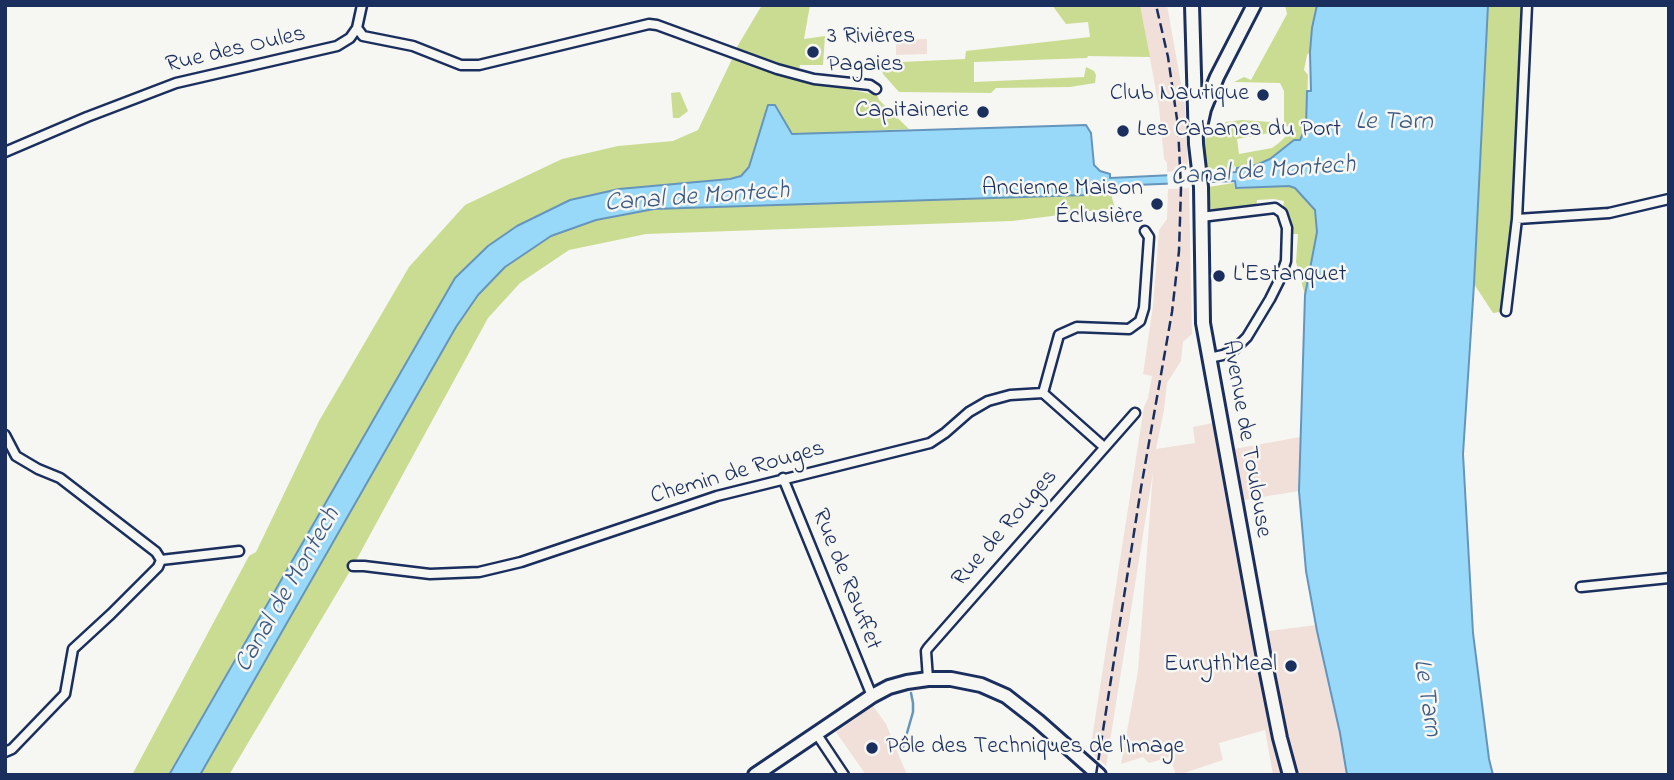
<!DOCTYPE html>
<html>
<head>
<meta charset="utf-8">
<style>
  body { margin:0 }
  #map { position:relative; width:1674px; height:780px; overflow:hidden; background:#f6f6f2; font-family:"Indie Flower",sans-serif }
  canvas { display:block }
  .frame { position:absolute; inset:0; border:7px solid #1b2f5e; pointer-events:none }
</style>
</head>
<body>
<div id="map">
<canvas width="1674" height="780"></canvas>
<div class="frame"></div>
</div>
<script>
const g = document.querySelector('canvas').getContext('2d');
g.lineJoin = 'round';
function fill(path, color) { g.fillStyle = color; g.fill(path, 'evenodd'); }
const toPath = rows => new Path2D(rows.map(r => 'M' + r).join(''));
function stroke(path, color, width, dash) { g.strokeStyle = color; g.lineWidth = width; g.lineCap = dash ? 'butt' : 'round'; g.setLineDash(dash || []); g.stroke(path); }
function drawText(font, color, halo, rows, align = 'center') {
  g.font = font + ' "Indie Flower",sans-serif'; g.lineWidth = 5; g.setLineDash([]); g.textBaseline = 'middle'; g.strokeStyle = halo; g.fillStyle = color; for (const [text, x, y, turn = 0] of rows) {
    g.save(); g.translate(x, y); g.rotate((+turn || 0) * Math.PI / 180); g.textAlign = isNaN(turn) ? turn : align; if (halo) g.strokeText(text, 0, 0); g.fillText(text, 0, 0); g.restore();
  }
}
fill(toPath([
  [1140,5,1167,5,1185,106,1188,170,1167,172,1167,163,1164,159,1159,107],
  [927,39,927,54,896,55,896,40],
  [1189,188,1192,334,1183,342,1181,361,1167,383,1164,410,1156,449,1195,443,1193,427,1228,420,1234,449,1300,437,1299,491,1244,500,1269,631,1316,625,1340,733,1347,775,1273,775,1265,730,1219,743,1223,760,1178,775,1176,775,1170,757,1149,763,1143,757,1121,764,1138,671,1153,472,1106,766,1090,751,1144,407,1148,398,1152,376,1143,374,1153,306,1159,230,1167,219,1168,189],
  [873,706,886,724,907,775,866,775,836,732]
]), '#f1e0d9');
fill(toPath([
  [762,5,810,5,804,39,825,36,823,65,800,65,798,74,734,52],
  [1052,5,1140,5,1150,57,1088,56,1087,58,974,62,974,82,1084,77,1086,67,1094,71,1096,75,1095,83,1070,87,996,88,991,93,899,92,883,74,881,63,965,59,966,51,1090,37,1088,22,1066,24],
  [1285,5,1317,5,1312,28,1310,52,1307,55,1304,70,1308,75,1306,127,1300,140,1294,140,1270,159,1256,165,1237,168,1234,166,1233,171,1223,171,1216,169,1207,169,1204,147,1205,139,1226,122,1242,120,1270,122,1269,133,1237,139,1239,154,1272,148,1280,142,1292,130,1284,124,1284,91,1280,83,1234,82,1244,77,1251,80,1287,14],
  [1488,5,1527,5,1517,219,1506,311,1493,313,1474,284],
  [734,55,808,81,877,95,879,100,909,129,792,134,776,105,768,105,749,167,741,176,730,179,619,189,570,200,517,226,488,246,455,278,168,775,132,775,249,556,256,552,319,421,409,267,465,205,562,159,618,146,673,141,698,130],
  [680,92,688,111,679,118,673,118,671,93],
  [1234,183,1235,189,1289,186,1301,192,1315,210,1317,232,1305,295,1296,262,1298,234,1292,234,1291,219,1283,207,1284,201,1274,199,1257,200,1256,208,1211,213,1208,187],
  [1112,191,1112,198,1115,208,1012,221,646,234,569,250,520,283,488,318,353,566,229,775,200,775,456,327,478,295,505,267,551,236,596,220,654,209,1086,195]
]), '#cadc91');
const water = toPath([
  [1317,5,1488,5,1474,284,1463,454,1473,633,1489,759,1493,775,1347,775,1340,733,1317,631,1306,571,1299,491,1305,295,1317,232,1315,210,1295,188,1289,186,1236,188,1235,181,1110,186,1110,191,1086,195,654,209,596,220,551,236,505,267,478,295,456,327,200,775,169,775,455,278,488,246,517,226,570,200,619,189,730,179,741,176,749,167,768,105,775,105,792,134,1086,125,1091,133,1094,165,1100,171,1110,174,1110,178,1236,172,1237,168,1256,165,1270,159,1294,140,1300,140,1306,127,1307,91,1311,91,1310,52,1312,28,1317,5]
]);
fill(water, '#98d9fa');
stroke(water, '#6695bc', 2);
fill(toPath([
  [1188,171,1189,186,1168,187,1167,172]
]), '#f6f6f2');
stroke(toPath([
  [903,747,913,712,913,703,911,693]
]), '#6695bc', 2.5);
const street = toPath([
  [357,28,362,5],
  [5,152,87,117,176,83,337,46,350,38,357,28,363,36,413,46,461,65,479,65,649,24,657,25,777,69,814,79,870,85,876,89],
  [1201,217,1275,208,1282,213,1287,228,1286,261,1279,281,1270,299,1247,337,1235,349,1223,355,1209,358],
  [1517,219,1609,213,1669,199],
  [1506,311,1517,219,1527,5],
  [1043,393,1059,335,1077,327,1129,329,1140,321,1144,308,1149,237,1145,231],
  [5,435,16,456,38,469,60,478,156,552,161,560,239,551],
  [783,478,872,696],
  [353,566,364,566,430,574,479,572,521,562,717,496,930,443,945,433,969,412,988,401,1010,395,1043,393,1104,447],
  [1581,587,1669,578],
  [928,679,926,651,928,648,1135,413],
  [816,733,844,775],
  [5,752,12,749,65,694,73,649,111,614,158,567,161,560]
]);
const primary = toPath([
  [1192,5,1196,144,1201,187,1203,323,1263,653,1280,738,1290,775],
  [1200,127,1204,109,1217,77,1254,5],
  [755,775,872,696,889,687,907,682,928,679,951,679,981,685,1006,696,1038,721,1099,775]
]);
stroke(street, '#1b2f5e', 13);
stroke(primary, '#1b2f5e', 18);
stroke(street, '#f6f6f2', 8);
stroke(primary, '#f6f6f2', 12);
stroke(toPath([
  [1096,775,1141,488,1172,312,1179,251,1181,188,1178,126,1168,57,1156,5]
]), '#1b2f5e', 2.5, [10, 5]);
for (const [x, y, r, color] of [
  [813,52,7,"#1b2f5e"],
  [1263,95,7,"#1b2f5e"],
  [983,112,7,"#1b2f5e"],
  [1123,131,7,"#1b2f5e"],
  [1157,204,7,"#1b2f5e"],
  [1219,276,7,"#1b2f5e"],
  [1291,666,7,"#1b2f5e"],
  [872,748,7,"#1b2f5e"]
]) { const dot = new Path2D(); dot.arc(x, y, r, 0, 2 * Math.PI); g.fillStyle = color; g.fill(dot); stroke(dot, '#f6f6f2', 2.5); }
drawText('24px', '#1b2f5e', '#f6f6f2', [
  ["3 Rivières",827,38],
  ["Pagaies",827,66],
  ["Club Nautique",1249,95,"right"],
  ["Capitainerie",969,112,"right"],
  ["Les Cabanes du Port",1137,131],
  ["Ancienne Maison",1143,190,"right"],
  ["Éclusière",1143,218,"right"],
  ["L'Estanquet",1233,276],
  ["Euryth'Meal",1277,666,"right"],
  ["Pôle des Techniques de l'Image",886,748]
], 'left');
drawText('24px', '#1b2f5e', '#f6f6f2', [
  ["Rue des Oules",236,51,-13],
  ["Avenue de Toulouse",1245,439,80],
  ["Chemin de Rouges",738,474,-16],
  ["Rue de Rouges",1006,529,-49],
  ["Rue de Rauffet",845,580,68]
]);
drawText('italic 26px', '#3a5a85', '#f6f6f2', [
  ["Le Tarn",1394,124],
  ["Canal de Montech",1263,173,-4],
  ["Canal de Montech",697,199,-4],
  ["Canal de Montech",289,591,-60],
  ["Le Tarn",1425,698,81]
]);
</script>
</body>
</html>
